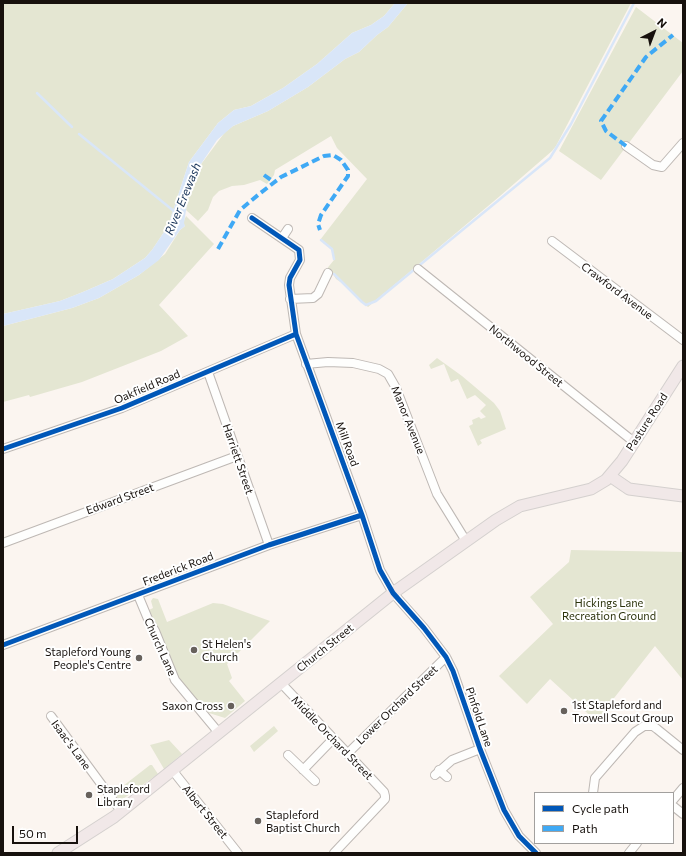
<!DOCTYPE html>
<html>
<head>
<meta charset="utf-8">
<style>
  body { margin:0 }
  #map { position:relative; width:686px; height:856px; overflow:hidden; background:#fbf5f0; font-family:Commissioner,sans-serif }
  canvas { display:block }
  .frame { position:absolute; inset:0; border:4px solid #17110d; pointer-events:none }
  .legend { position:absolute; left:534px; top:792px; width:140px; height:52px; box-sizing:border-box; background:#fff; border:1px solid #a2a09e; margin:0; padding:5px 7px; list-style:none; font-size:12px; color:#17110d }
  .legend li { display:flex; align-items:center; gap:8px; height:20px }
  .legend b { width:20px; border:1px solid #a2a09e }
  .north { position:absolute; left:634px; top:12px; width:40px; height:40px; -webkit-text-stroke:3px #fff; paint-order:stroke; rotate:42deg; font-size:11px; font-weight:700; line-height:16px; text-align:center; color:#17110d }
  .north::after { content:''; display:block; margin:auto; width:14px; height:18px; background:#17110d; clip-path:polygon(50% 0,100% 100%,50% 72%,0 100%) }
  .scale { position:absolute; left:12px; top:826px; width:66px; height:18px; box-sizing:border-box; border:2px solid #17110d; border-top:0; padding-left:5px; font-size:12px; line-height:14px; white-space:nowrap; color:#17110d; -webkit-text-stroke:3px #fff; paint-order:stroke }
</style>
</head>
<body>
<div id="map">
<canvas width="686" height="856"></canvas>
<div class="frame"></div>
<ul class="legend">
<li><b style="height:5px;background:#0057b8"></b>Cycle path</li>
<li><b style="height:5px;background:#3fa9f5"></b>Path</li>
</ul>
<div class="north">N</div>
<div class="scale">50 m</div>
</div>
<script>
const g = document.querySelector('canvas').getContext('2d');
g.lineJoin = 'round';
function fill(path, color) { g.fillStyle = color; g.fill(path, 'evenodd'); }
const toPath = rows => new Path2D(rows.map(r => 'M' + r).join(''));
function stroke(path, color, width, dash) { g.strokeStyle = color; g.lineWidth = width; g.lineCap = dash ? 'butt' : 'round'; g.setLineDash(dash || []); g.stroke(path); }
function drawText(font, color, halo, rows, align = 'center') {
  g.font = font + ' Commissioner,sans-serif'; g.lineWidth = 4; g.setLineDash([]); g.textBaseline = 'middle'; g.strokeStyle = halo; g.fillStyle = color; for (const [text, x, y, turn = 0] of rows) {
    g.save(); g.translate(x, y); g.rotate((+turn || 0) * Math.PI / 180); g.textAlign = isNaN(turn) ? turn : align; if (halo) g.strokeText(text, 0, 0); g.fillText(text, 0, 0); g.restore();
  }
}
fill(toPath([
  [3,3,395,3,384,16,371,25,352,33,317,64,283,88,251,106,234,110,218,123,189,162,168,226,152,250,145,258,113,279,83,292,60,301,3,314],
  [408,3,631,3,556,146,552,151,500,196,368,307,345,285,336,279,333,274,331,275,325,271,334,260,332,250,320,240,367,179,337,148,331,136,275,170,274,175,267,184,260,180,244,185,232,186,219,191,213,197,208,210,198,221,186,210,187,206,190,185,199,167,225,132,233,126,268,111,308,87,345,59,359,52,377,35,388,27],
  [636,7,683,43,683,71,601,180,559,151],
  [186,216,214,244,159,305,188,336,161,351,82,382,30,397,29,395,3,402,3,326,72,308,99,298,139,275,165,254,180,230,185,226,183,223],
  [437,358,462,376,494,403,500,411,506,429,480,440,482,443,478,446,469,426,473,424,472,420,479,417,481,419,486,417,480,411,486,405,475,395,467,399,458,379,451,382,444,364,431,369,429,365],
  [571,550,683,552,683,680,655,646,596,721,550,679,527,704,499,676,553,624,530,597,569,562],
  [153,598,158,599,167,622,213,603,223,604,270,621,227,664,232,678,229,681,245,701,225,718,209,713,182,687,163,639,149,610,153,608,151,601],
  [274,726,278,731,254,752,250,746],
  [169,740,182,754,164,769,150,745],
  [150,765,152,765,158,774,120,801,114,793]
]), '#e4e6d2');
fill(toPath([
  [395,3,408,3,388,27,377,35,359,52,345,59,308,87,268,111,233,126,217,140,199,167,190,185,184,223,185,226,180,230,159,260,139,275,99,298,72,308,3,326,3,314,60,301,83,292,113,279,145,258,152,250,168,226,189,162,218,123,234,110,251,106,283,88,317,64,352,33,371,25,384,16]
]), '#d9e6f8');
stroke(toPath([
  [37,93,72,127],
  [79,134,175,212],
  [321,240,332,249,334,259],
  [334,274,362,302,366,305,376,301,550,158,571,124,634,3]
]), '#d9e6f8', 2.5);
const minor = toPath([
  [626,146,653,165,662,167,683,143],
  [252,218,299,250,300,260,290,278,289,285,296,334,362,515,380,570,393,593,424,628,446,657,453,671,480,749,504,810,519,836,536,853],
  [282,238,288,229],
  [552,241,683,340],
  [418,269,634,442],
  [290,299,313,298,318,294,328,273],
  [306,364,328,362,353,363,379,369,388,374,396,388,437,494,466,541],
  [208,372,269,545],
  [3,449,122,408,296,334],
  [3,543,237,456],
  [138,595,148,619,155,631,175,680,219,733],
  [3,645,269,545,362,515],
  [281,683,384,792,385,796,385,799,334,853],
  [51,716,121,811],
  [347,754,446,657],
  [288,755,315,781],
  [303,770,333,739],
  [439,770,447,777],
  [173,771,238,853],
  [435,775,452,760,480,749],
  [593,793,595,778,635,732,644,726,653,726,657,729,683,750],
  [673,800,683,788],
  [673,806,683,814],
  [629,853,637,843]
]);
const major = toPath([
  [610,476,629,489,683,496],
  [58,853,114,817,393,593,496,520,520,506,591,489,606,480,622,461,683,366]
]);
stroke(minor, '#beb8b4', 10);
stroke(major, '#d4d0ce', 13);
stroke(minor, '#fefefd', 8);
stroke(major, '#f1e8e8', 11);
stroke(toPath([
  [626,146,606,131,601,121,646,57,673,35],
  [264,175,275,183],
  [218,249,240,210,258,195,281,177,324,156,333,155,341,160,348,170,348,176,321,215,318,224,320,230]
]), '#3fa9f5', 4, [8, 4]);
stroke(toPath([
  [252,218,299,250,300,260,290,278,289,285,296,334,362,515,380,570,393,593,424,628,446,657,453,671,480,749,504,810,519,836,536,853],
  [3,449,122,408,296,334],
  [3,645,269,545,362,515]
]), '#0057b8', 5);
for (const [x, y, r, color] of [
  [194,650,4,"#67615c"],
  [139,658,4,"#67615c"],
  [231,706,4,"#67615c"],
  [564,711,4,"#67615c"],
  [89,795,4,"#67615c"],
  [258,821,4,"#67615c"]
]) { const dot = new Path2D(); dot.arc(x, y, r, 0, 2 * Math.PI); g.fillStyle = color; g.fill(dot); stroke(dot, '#fff', 1.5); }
drawText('11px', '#17110d', '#fff', [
  ["Crawford Avenue",617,291,37],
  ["Northwood Street",526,356,39],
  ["Oakfield Road",147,387,-23],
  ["Manor Avenue",408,420,68],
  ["Pasture Road",647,422,-57],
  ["Mill Road",347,444,70],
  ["Harriett Street",238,459,71],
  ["Edward Street",120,499,-20],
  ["Frederick Road",178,569,-21],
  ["Church Lane",160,647,66],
  ["Church Street",325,648,-39],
  ["Lower Orchard Street",397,705,-44],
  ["Pinfold Lane",479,717,71],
  ["Middle Orchard Street",332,738,46],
  ["Isaac's Lane",71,745,54],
  ["Albert Street",205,812,51]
]);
drawText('11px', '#2b320b', '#fff', [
  ["Hickings Lane",609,603],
  ["Recreation Ground",609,616]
]);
drawText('11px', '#17110d', '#fff', [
  ["St Helen's",202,644],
  ["Church",202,657],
  ["Stapleford Young",131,652,"right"],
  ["People's Centre",131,665,"right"],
  ["1st Stapleford and",572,705],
  ["Trowell Scout Group",572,718],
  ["Saxon Cross",223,706,"right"],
  ["Stapleford",97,789],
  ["Library",97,802],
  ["Stapleford",266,815],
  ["Baptist Church",266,828]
], 'left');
drawText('italic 12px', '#183358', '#fff', [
  ["River Erewash",183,199,-68]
]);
</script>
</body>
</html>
